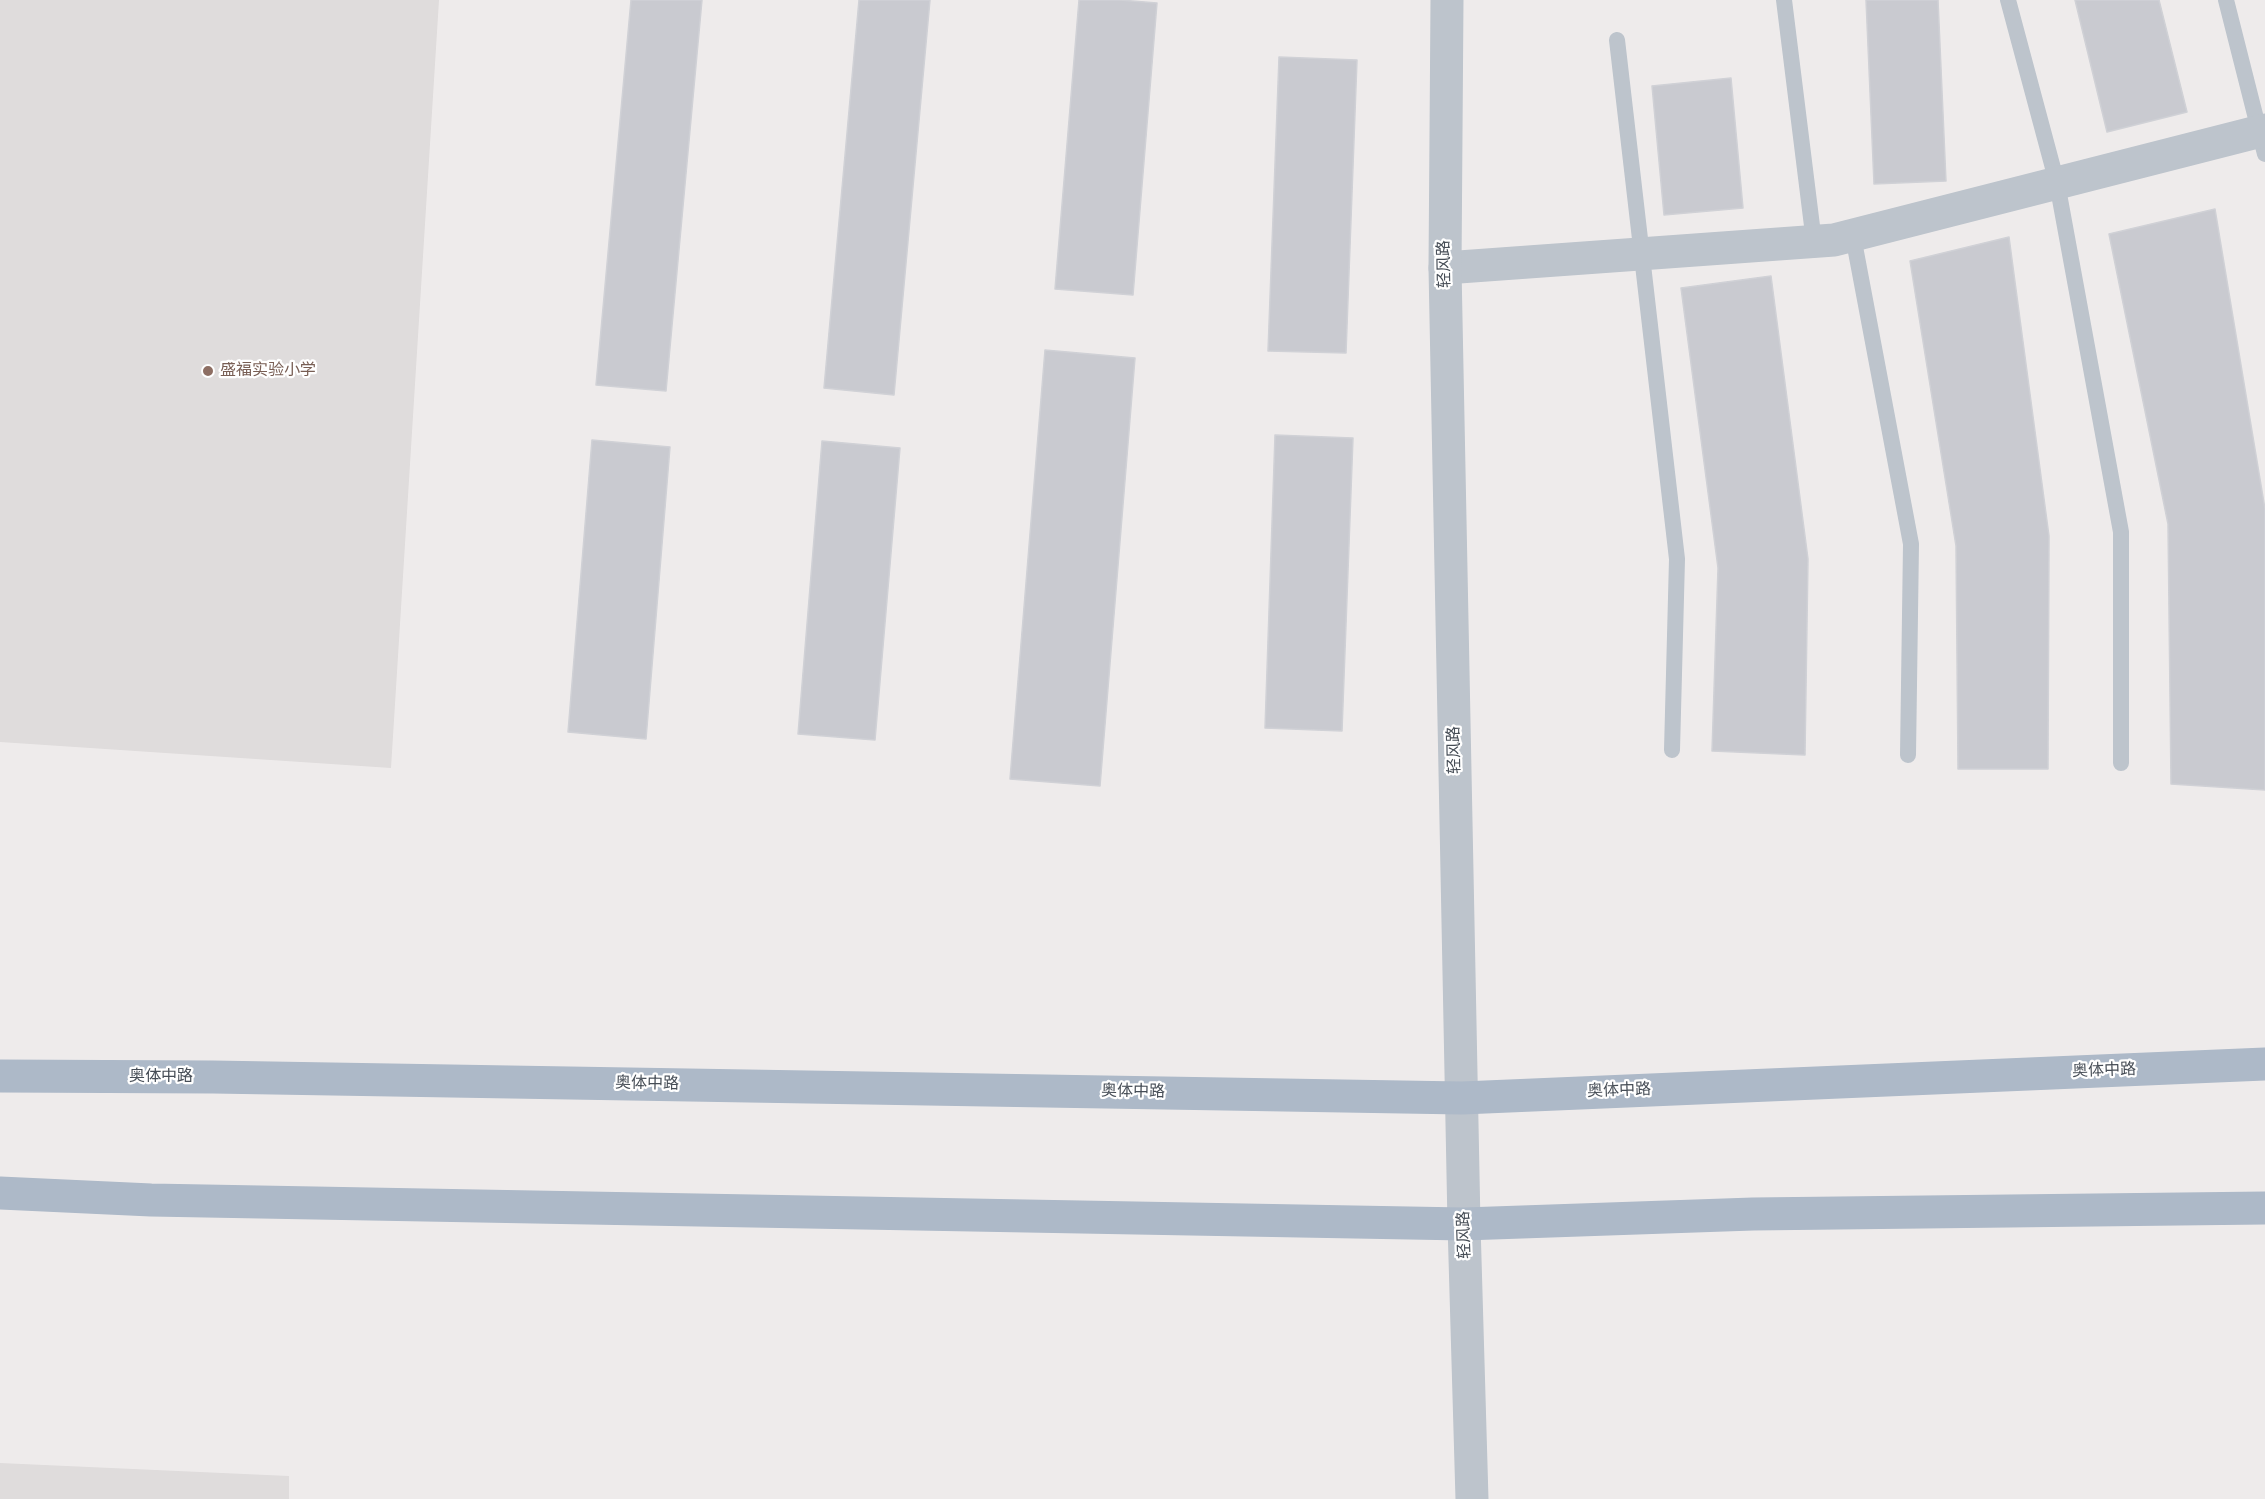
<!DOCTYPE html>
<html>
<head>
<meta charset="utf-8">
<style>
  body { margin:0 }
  canvas { display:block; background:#eeebeb }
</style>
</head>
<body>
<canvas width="2265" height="1499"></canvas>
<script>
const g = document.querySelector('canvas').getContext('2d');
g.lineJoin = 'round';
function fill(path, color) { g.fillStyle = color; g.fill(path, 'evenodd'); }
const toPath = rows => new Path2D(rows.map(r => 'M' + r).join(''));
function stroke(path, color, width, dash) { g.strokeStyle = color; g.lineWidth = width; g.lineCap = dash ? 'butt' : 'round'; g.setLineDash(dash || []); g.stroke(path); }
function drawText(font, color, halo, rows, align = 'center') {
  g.font = font + ' "Roboto Condensed","Noto Sans SC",sans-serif'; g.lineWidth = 4.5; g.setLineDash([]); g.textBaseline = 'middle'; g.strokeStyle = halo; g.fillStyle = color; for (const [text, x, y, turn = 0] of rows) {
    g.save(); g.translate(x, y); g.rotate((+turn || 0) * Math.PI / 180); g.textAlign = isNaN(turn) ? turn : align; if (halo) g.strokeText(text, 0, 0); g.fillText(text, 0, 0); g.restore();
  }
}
fill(toPath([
  [0,0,439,0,391,768,0,742],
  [0,1463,289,1476,289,1499,0,1499]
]), '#dfdcdc');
const building = toPath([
  [631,0,702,0,666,391,596,385,631,0],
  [859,0,930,0,894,395,824,388,859,0],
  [1079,0,1120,0,1157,3,1133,295,1055,289,1079,0],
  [1866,0,1938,0,1946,181,1874,184,1866,0],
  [2075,0,2159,0,2187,112,2107,132,2075,0],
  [1279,57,1357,60,1346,353,1268,351,1279,57],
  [1731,78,1743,208,1664,215,1652,86,1731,78],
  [2215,209,2265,509,2265,790,2171,784,2168,524,2109,234,2215,209],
  [2009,237,2049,536,2048,769,1958,769,1956,546,1910,261,2009,237],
  [1771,276,1808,559,1805,755,1712,751,1718,568,1681,288,1771,276],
  [1045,350,1135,358,1100,786,1010,779,1045,350],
  [1275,435,1353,438,1342,731,1265,728,1275,435],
  [592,440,670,447,646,739,568,732,592,440],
  [822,441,900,448,875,740,798,734,822,441]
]);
fill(building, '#c9cad0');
stroke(building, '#d0d1d6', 1.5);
stroke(toPath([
  [1784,0,1814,242,1819,241],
  [2008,0,2057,183,2121,532,2121,763],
  [2226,0,2265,154],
  [1617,40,1677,559,1672,750],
  [1847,236,1853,236,1911,544,1908,755]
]), '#bdc4cc', 16);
stroke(toPath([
  [1445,268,1834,240,2265,130]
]), '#bdc4cc', 33);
stroke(toPath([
  [1447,0,1445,268,1464,1224,1472,1499]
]), '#bdc4cc', 33);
stroke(toPath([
  [0,1076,213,1077,1462,1098,2265,1064],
  [0,1193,151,1200,1464,1224,1753,1214,2265,1208]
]), '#adb9c8', 33);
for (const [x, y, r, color] of [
  [208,371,6,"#8d6e63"]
]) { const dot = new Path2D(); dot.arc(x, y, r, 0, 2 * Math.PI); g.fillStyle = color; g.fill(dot); stroke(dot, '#fff', 2); }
drawText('16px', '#464d56', '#fff', [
  ["轻风路",1445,264,-91],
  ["轻风路",1455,750,-91],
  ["奥体中路",2104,1071,-2],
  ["奥体中路",161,1077],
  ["奥体中路",647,1084,1],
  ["奥体中路",1619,1091,-2],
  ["奥体中路",1133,1092,1],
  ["轻风路",1465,1235,-92]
]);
drawText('16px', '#785e54', '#fff', [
  ["盛福实验小学",220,371]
], 'left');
</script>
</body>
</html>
